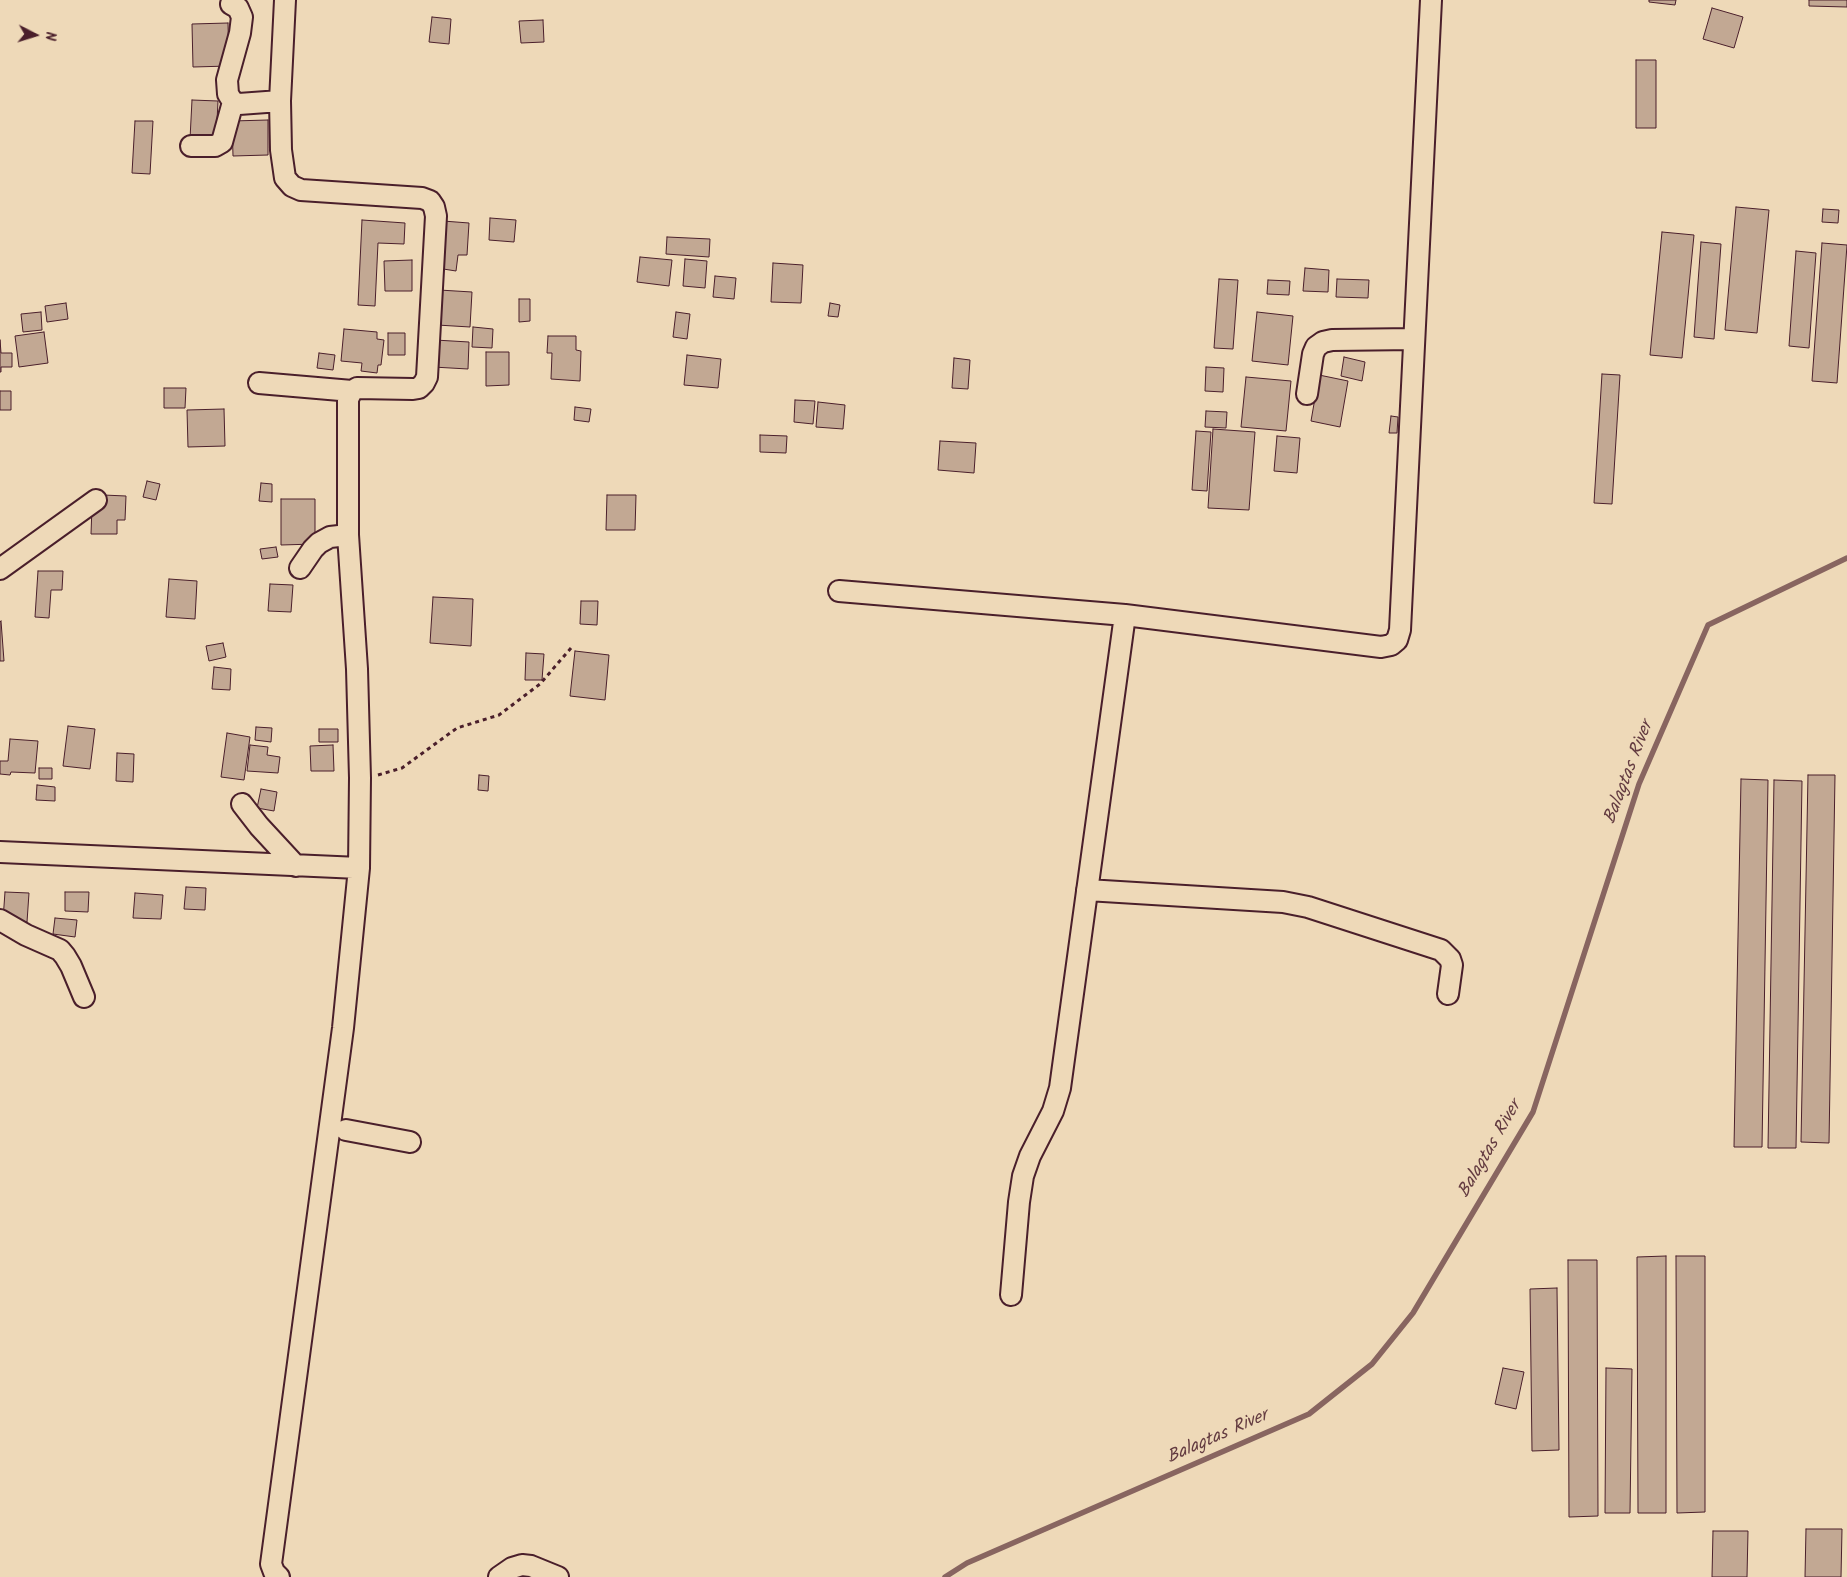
<!DOCTYPE html>
<html>
<head>
<meta charset="utf-8">
<style>
  body { margin:0 }
  #map { position:relative; width:1847px; height:1577px; overflow:hidden; background:#eed9b8; font-family:Kalam,sans-serif }
  canvas { display:block }
  .north { position:absolute; left:10px; top:10px; width:50px; height:50px; -webkit-text-stroke:4px #eed9b8; paint-order:stroke; rotate:95deg; font-size:14px; font-weight:700; line-height:20px; text-align:center; color:#4a1f2b }
  .north::after { content:''; display:block; margin:auto; width:18px; height:22px; background:#4a1f2b; clip-path:polygon(50% 0,100% 100%,50% 72%,0 100%) }
</style>
</head>
<body>
<div id="map">
<canvas width="1847" height="1577"></canvas>
<div class="north">N</div>
</div>
<script>
const g = document.querySelector('canvas').getContext('2d');
g.lineJoin = 'round';
const toPath = rows => new Path2D(rows.map(r => 'M' + r).join(''));
function stroke(path, color, width, dash) { g.strokeStyle = color; g.lineWidth = width; g.lineCap = dash ? 'butt' : 'round'; g.setLineDash(dash || []); g.stroke(path); }
function fill(path, color) { g.fillStyle = color; g.fill(path, 'evenodd'); }
function drawText(font, color, halo, rows, align = 'center') {
  g.font = font + ' Kalam,sans-serif'; g.lineWidth = 4; g.setLineDash([]); g.textBaseline = 'middle'; g.strokeStyle = halo; g.fillStyle = color; for (const [text, x, y, turn = 0] of rows) {
    g.save(); g.translate(x, y); g.rotate((+turn || 0) * Math.PI / 180); g.textAlign = isNaN(turn) ? turn : align; if (halo) g.strokeText(text, 0, 0); g.fillText(text, 0, 0); g.restore();
  }
}
stroke(toPath([
  [945,1577,967,1563,1309,1414,1372,1364,1413,1313,1533,1112,1639,784,1708,625,1847,558]
]), '#886560', 5.5);
const building = toPath([
  [1649,0,1676,0,1675,5,1649,2,1649,0],
  [1809,0,1847,0,1847,7,1809,6,1809,0],
  [1712,8,1743,17,1734,48,1703,39,1712,8],
  [432,17,451,19,449,44,429,42,432,17],
  [543,20,544,42,521,43,519,21,543,20],
  [228,23,229,66,193,67,192,24,228,23],
  [1636,60,1656,60,1656,128,1636,128,1636,60],
  [192,100,218,101,216,141,190,139,192,100],
  [268,120,268,155,233,156,232,121,268,120],
  [135,121,153,121,150,174,132,173,135,121],
  [1736,207,1769,210,1757,333,1725,330,1736,207],
  [1823,209,1839,210,1838,223,1822,222,1823,209],
  [490,218,516,220,514,242,489,240,490,218],
  [362,220,405,223,404,244,378,243,375,306,358,305,362,220],
  [443,221,469,223,467,255,458,255,456,271,437,268,443,221],
  [1662,232,1694,235,1682,358,1650,355,1662,232],
  [667,237,710,239,709,257,666,254,667,237],
  [1701,242,1721,244,1714,339,1694,337,1701,242],
  [1822,243,1847,245,1837,383,1812,381,1822,243],
  [1796,251,1816,253,1809,348,1789,346,1796,251],
  [640,257,672,260,669,286,637,282,640,257],
  [685,259,707,261,705,288,683,286,685,259],
  [412,260,412,291,385,291,384,261,412,260],
  [773,263,803,265,801,303,771,302,773,263],
  [1305,268,1329,270,1328,292,1303,291,1305,268],
  [715,276,736,278,734,299,713,297,715,276],
  [1219,279,1238,280,1233,349,1214,348,1219,279],
  [1337,279,1369,280,1368,298,1336,297,1337,279],
  [1268,280,1290,281,1289,295,1267,294,1268,280],
  [439,290,472,292,470,327,437,325,439,290],
  [519,299,530,299,530,321,519,322,519,299],
  [66,303,68,319,47,322,45,306,66,303],
  [830,303,840,305,838,317,828,316,830,303],
  [41,312,42,330,23,332,21,314,41,312],
  [676,312,690,314,687,339,673,337,676,312],
  [1257,312,1293,316,1288,365,1252,361,1257,312],
  [473,327,493,329,492,348,472,347,473,327],
  [344,329,377,332,377,339,384,340,381,365,378,365,377,373,361,371,362,363,341,361,344,329],
  [44,332,48,363,19,367,15,336,44,332],
  [388,333,405,333,405,355,388,355,388,333],
  [548,336,576,336,576,350,581,351,580,381,551,379,552,353,547,353,548,336],
  [0,340,1,353,12,353,12,367,1,367,1,372,0,372,0,340],
  [435,340,469,342,468,369,433,367,435,340],
  [486,352,509,352,509,385,486,386,486,352],
  [319,353,335,355,333,370,317,368,319,353],
  [687,355,721,359,718,388,684,385,687,355],
  [1344,357,1365,362,1362,381,1341,376,1344,357],
  [954,358,970,360,968,389,952,388,954,358],
  [1206,367,1224,368,1223,392,1205,391,1206,367],
  [1602,374,1620,375,1612,504,1594,503,1602,374],
  [1319,375,1348,381,1340,427,1311,421,1319,375],
  [1246,377,1291,381,1286,431,1241,427,1246,377],
  [164,388,186,388,185,408,164,408,164,388],
  [0,391,11,391,11,410,0,410,0,391],
  [795,400,815,401,813,424,794,422,795,400],
  [818,402,845,405,843,429,816,427,818,402],
  [575,407,591,409,589,422,574,420,575,407],
  [224,409,225,446,188,447,187,410,224,409],
  [1206,411,1227,412,1226,428,1205,427,1206,411],
  [1391,416,1398,417,1397,433,1389,433,1391,416],
  [1213,429,1255,432,1249,510,1208,508,1213,429],
  [1196,431,1211,432,1207,491,1192,490,1196,431],
  [760,435,787,436,786,453,760,452,760,435],
  [1277,436,1300,438,1297,473,1274,471,1277,436],
  [940,441,976,443,974,473,938,470,940,441],
  [147,481,160,484,156,500,143,497,147,481],
  [261,483,272,484,272,502,259,501,261,483],
  [103,495,126,496,125,520,117,520,117,534,91,534,92,506,103,495],
  [607,495,636,495,635,530,606,530,607,495],
  [281,499,315,499,315,544,281,545,281,499],
  [276,547,278,557,262,559,260,549,276,547],
  [38,571,63,571,62,590,51,590,49,618,35,617,38,571],
  [169,579,197,581,195,619,166,617,169,579],
  [270,584,293,585,291,612,268,611,270,584],
  [433,597,473,599,471,646,430,643,433,597],
  [581,601,598,601,597,625,580,624,581,601],
  [1,621,4,661,0,661,0,622,1,621],
  [223,643,226,657,209,661,206,646,223,643],
  [575,651,609,655,605,700,570,696,575,651],
  [526,653,544,654,542,680,525,680,526,653],
  [214,667,231,669,230,690,212,689,214,667],
  [68,726,95,729,90,769,63,766,68,726],
  [256,727,272,728,271,742,255,740,256,727],
  [319,729,338,729,338,742,319,742,319,729],
  [227,733,250,737,244,780,221,777,227,733],
  [10,739,38,741,35,773,11,772,10,775,0,774,0,761,8,761,10,739],
  [250,745,268,747,267,755,280,757,278,773,247,771,250,745],
  [333,745,334,771,311,771,310,746,333,745],
  [117,753,134,754,133,782,116,781,117,753],
  [39,768,52,768,52,779,39,779,39,768],
  [479,775,489,776,488,791,478,790,479,775],
  [1808,775,1835,775,1829,1143,1801,1142,1808,775],
  [1741,779,1768,780,1762,1147,1734,1147,1741,779],
  [1774,780,1802,781,1796,1148,1768,1148,1774,780],
  [37,785,55,787,55,801,36,800,37,785],
  [261,789,277,792,274,811,257,808,261,789],
  [186,887,206,888,205,910,184,909,186,887],
  [5,892,29,893,27,922,3,920,5,892],
  [65,892,89,892,88,912,65,911,65,892],
  [135,893,163,895,161,919,133,918,135,893],
  [55,918,77,920,75,937,53,934,55,918],
  [1666,1256,1666,1513,1638,1513,1637,1257,1666,1256],
  [1676,1256,1705,1256,1705,1512,1677,1513,1676,1256],
  [1568,1260,1597,1260,1598,1516,1569,1517,1568,1260],
  [1557,1288,1559,1450,1532,1451,1530,1289,1557,1288],
  [1503,1368,1524,1372,1516,1409,1495,1404,1503,1368],
  [1606,1368,1632,1369,1630,1513,1605,1513,1606,1368],
  [1806,1529,1842,1529,1841,1577,1805,1577,1806,1529],
  [1713,1531,1748,1531,1747,1577,1712,1577,1713,1531]
]);
fill(building, '#c2a893');
stroke(building, '#4a1f2b', 1);
const minor = toPath([
  [231,4,238,8,242,17,240,33,227,80,228,94,233,102,239,104,280,101],
  [191,146,215,146,222,142,233,102],
  [259,383,352,391],
  [1307,394,1313,354,1316,347,1323,342,1332,340,1414,339],
  [300,568,313,549,319,543,330,537,348,535],
  [0,569,96,500],
  [839,591,1125,615],
  [242,804,259,826,296,866],
  [0,852,359,868],
  [1087,890,1283,902,1308,907,1441,950,1450,959,1452,965,1448,994],
  [0,920,26,935,60,950,65,956,71,966,84,997],
  [346,1130,410,1142],
  [1011,1295,1019,1202,1023,1176,1030,1156,1053,1111,1060,1088,1125,615,1381,647,1391,645,1397,640,1400,630,1431,0],
  [279,1577,274,1572,271,1564,343,1028,359,868,360,778,357,669,348,535,348,399,352,391,357,388,413,389,419,388,424,383,427,377,436,216,434,207,430,201,422,198,301,190,292,186,285,178,281,150,280,101,285,0],
  [499,1577,512,1568,522,1565,531,1566,558,1577]
]);
stroke(minor, '#4a1f2b', 24);
stroke(toPath([
  [378,775,402,768,457,728,499,715,540,684,571,648]
]), '#4a1f2b', 3, [4, 4]);
stroke(minor, '#eed9b8', 20);
drawText('italic 18px', '#643c41', '#eed9b8', [
  ["Balagtas River",1630,773,-69],
  ["Balagtas River",1491,1150,-60],
  ["Balagtas River",1218,1438,-24]
]);
</script>
</body>
</html>
